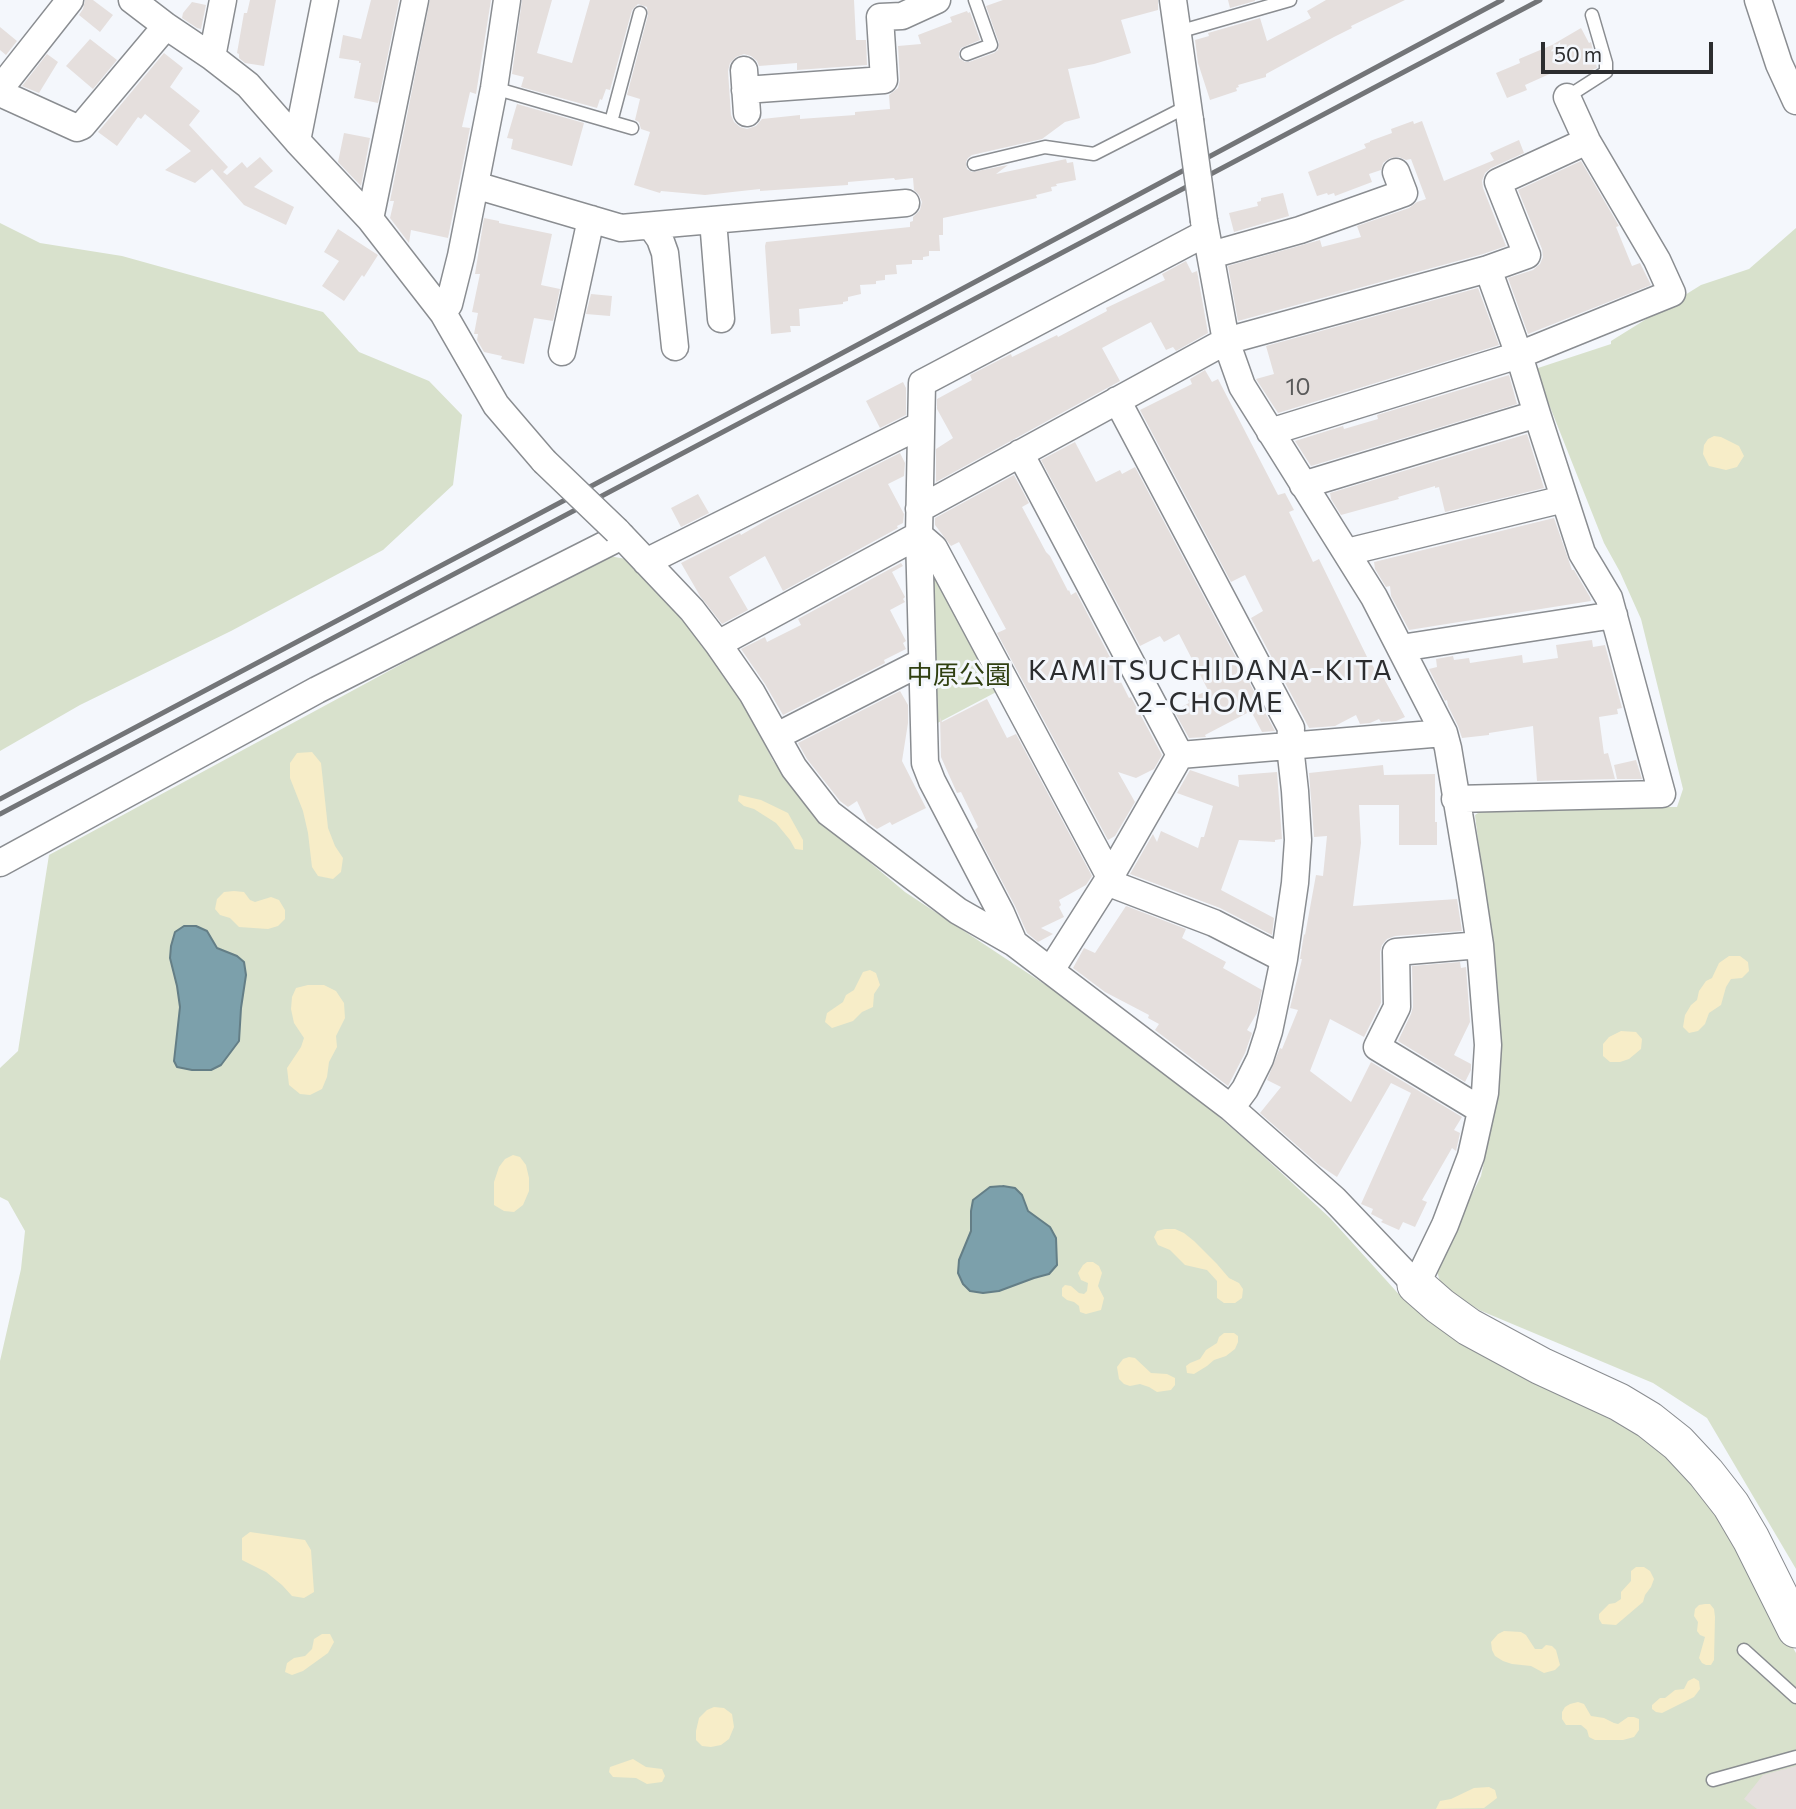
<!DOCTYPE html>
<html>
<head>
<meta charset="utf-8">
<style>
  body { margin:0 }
  #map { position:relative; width:1796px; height:1809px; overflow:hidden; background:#f4f7fc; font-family:Commissioner,sans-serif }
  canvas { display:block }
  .scale { position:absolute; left:1541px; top:42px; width:172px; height:32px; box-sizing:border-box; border:4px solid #2c2d2f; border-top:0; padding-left:9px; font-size:21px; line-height:24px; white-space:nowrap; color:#2c2d2f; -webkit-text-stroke:5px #f4f7fc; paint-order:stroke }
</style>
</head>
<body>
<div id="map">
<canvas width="1796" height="1809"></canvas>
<div class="scale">50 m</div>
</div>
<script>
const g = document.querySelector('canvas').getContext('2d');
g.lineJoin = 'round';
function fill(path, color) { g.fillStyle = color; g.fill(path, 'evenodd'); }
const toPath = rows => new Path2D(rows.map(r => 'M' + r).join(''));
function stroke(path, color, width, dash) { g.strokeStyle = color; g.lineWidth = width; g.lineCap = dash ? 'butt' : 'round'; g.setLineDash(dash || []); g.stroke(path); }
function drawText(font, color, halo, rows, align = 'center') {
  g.font = font + ' Commissioner,"Noto Sans JP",sans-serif'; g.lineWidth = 6; g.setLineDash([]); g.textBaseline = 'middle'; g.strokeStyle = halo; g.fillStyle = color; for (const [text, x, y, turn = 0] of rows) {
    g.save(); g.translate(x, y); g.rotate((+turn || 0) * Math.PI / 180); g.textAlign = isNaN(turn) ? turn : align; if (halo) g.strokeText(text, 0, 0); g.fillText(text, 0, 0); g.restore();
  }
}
fill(toPath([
  [0,223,40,243,122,256,323,312,359,352,429,381,462,415,453,485,383,550,231,631,80,705,0,751],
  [1796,228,1796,1569,1707,1418,1653,1383,1479,1310,1441,1286,1436,1267,1481,1176,1492,1123,1496,1069,1493,965,1475,815,1489,806,1677,807,1683,789,1641,619,1620,572,1604,543,1535,369,1611,344,1611,341,1701,285,1749,269],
  [603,555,632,560,735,683,773,761,821,821,905,892,1079,1007,1169,1074,1247,1141,1330,1218,1404,1300,1521,1376,1605,1416,1655,1445,1705,1492,1796,1653,1796,1809,0,1809,0,1361,21,1269,25,1231,8,1201,0,1197,0,1068,18,1051,49,855],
  [932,567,1000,690,930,727]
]), '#d8e1cc');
fill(toPath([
  [1714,436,1721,437,1739,446,1744,456,1737,467,1726,470,1709,466,1703,454,1704,445,1708,439],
  [312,752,321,763,328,828,335,846,343,858,341,872,333,879,318,876,312,867,308,833,303,811,290,778,290,763,297,753],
  [739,795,761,800,788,813,803,840,803,850,795,849,790,840,776,823,754,809,744,806,738,801],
  [234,891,244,892,250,900,255,902,271,897,279,900,285,910,285,919,278,926,268,929,239,927,230,918,220,915,215,909,217,899,224,892],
  [1729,956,1740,956,1748,962,1749,971,1742,978,1731,979,1726,987,1721,1005,1709,1013,1705,1024,1698,1031,1689,1033,1683,1027,1685,1015,1691,1005,1697,1000,1699,991,1706,981,1712,978,1719,963],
  [870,970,876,973,880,985,874,994,873,1007,862,1012,853,1021,832,1028,825,1022,827,1013,843,1002,846,995,854,990,863,972],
  [308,985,324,985,336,991,344,1003,345,1018,336,1036,337,1047,329,1062,327,1077,322,1089,310,1095,300,1094,289,1085,287,1068,301,1047,304,1038,294,1023,291,1009,292,997,296,988],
  [1621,1031,1636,1032,1642,1039,1641,1049,1629,1059,1620,1062,1610,1062,1603,1056,1603,1044,1609,1037],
  [513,1155,520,1157,526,1165,529,1178,529,1191,523,1205,514,1212,504,1211,494,1205,494,1182,499,1167,505,1159],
  [1165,1229,1175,1229,1184,1233,1194,1241,1217,1264,1229,1278,1239,1283,1243,1289,1242,1298,1235,1303,1224,1303,1217,1298,1217,1281,1207,1270,1185,1265,1170,1250,1158,1245,1154,1237,1157,1231],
  [1087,1262,1093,1262,1099,1266,1102,1273,1098,1286,1104,1298,1101,1310,1086,1314,1080,1312,1079,1306,1074,1302,1067,1300,1062,1296,1062,1288,1065,1285,1071,1286,1079,1293,1084,1294,1087,1291,1088,1283,1081,1280,1078,1273,1083,1265],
  [1224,1333,1234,1333,1238,1336,1238,1342,1235,1349,1226,1356,1214,1360,1207,1366,1194,1374,1187,1373,1186,1366,1190,1363,1200,1359,1206,1350,1217,1343,1219,1337],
  [1129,1357,1135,1358,1151,1373,1167,1374,1175,1378,1175,1385,1171,1390,1157,1392,1149,1387,1140,1384,1130,1386,1124,1384,1119,1379,1117,1367,1123,1359],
  [250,1532,305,1540,311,1550,314,1592,304,1598,292,1596,282,1585,266,1572,242,1560,242,1538],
  [1636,1567,1644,1567,1650,1571,1654,1579,1651,1587,1645,1595,1643,1602,1616,1625,1602,1624,1599,1619,1599,1614,1609,1604,1615,1603,1621,1599,1621,1592,1631,1581,1631,1571],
  [1705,1604,1710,1604,1714,1609,1715,1617,1714,1660,1711,1665,1706,1665,1702,1663,1699,1658,1705,1637,1700,1635,1697,1631,1698,1622,1694,1616,1695,1609,1699,1605],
  [1504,1631,1521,1632,1526,1635,1535,1649,1542,1649,1546,1645,1552,1646,1556,1650,1560,1665,1555,1670,1544,1673,1531,1666,1512,1664,1503,1661,1495,1656,1492,1650,1491,1642,1498,1634],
  [322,1634,330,1634,334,1642,328,1653,303,1671,292,1675,285,1672,287,1663,294,1658,305,1656,312,1649,314,1639],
  [1694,1678,1699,1681,1700,1689,1694,1697,1662,1713,1656,1712,1652,1709,1652,1705,1660,1698,1665,1698,1675,1690,1684,1689,1688,1681],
  [1578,1702,1584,1704,1591,1716,1604,1718,1614,1723,1618,1724,1628,1717,1634,1717,1639,1719,1639,1730,1634,1737,1623,1740,1595,1740,1589,1737,1587,1730,1581,1725,1566,1725,1562,1719,1562,1712,1565,1707,1570,1704],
  [714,1707,724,1708,732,1714,734,1727,729,1739,721,1745,711,1747,702,1746,696,1740,696,1731,699,1718,707,1710],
  [633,1759,646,1767,662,1769,665,1776,662,1782,647,1784,636,1778,613,1777,609,1772,610,1767],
  [1489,1787,1495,1790,1497,1798,1484,1808,1436,1809,1440,1801,1451,1799,1474,1788]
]), '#f7edc8');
const water = toPath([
  [184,926,196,926,207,931,217,948,237,956,244,962,246,975,241,1008,239,1041,221,1065,211,1070,192,1070,177,1067,174,1061,180,1007,177,986,170,958,171,946,175,932,184,926],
  [1003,1186,1015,1188,1022,1195,1028,1211,1050,1227,1056,1238,1057,1265,1049,1274,1034,1278,999,1291,983,1293,970,1291,963,1284,958,1273,959,1260,971,1231,971,1211,973,1200,990,1187,1003,1186]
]);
fill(water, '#7ca0ab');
stroke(water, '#647e86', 2);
fill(toPath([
  [85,0,93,0,113,15,100,32,79,15,83,9],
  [250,0,276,0,264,66,245,63,239,58,239,54,237,53,244,13,247,13],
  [371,0,399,0,378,103,354,98,361,63,359,63,359,61,339,58,343,35,361,39],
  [430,0,491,0,476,94,470,92,462,127,470,128,448,238,411,230,409,243,390,218,394,201,390,201],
  [522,0,552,0,537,53,572,63,590,0,854,0,856,40,866,40,867,65,797,70,797,63,759,66,757,61,751,56,744,54,736,57,730,63,728,71,731,115,734,122,740,127,747,129,756,126,762,119,800,115,800,119,855,115,855,112,890,109,889,95,898,88,900,80,898,46,921,44,918,35,952,22,950,17,967,11,968,13,970,12,980,40,961,48,959,52,959,58,965,62,969,62,994,53,998,50,999,43,986,6,1003,0,1158,0,1158,10,1121,20,1131,53,1094,64,1068,69,1080,118,1065,122,1042,139,972,155,968,158,966,162,967,169,972,172,1008,165,996,174,1066,159,1067,163,1073,162,1076,180,1056,184,1057,186,1051,187,1052,191,1036,195,1037,198,943,218,943,235,939,235,940,251,929,251,929,256,923,257,923,260,912,260,912,264,896,265,897,274,885,275,885,280,876,281,876,284,860,285,861,294,848,297,848,301,843,302,843,304,799,309,800,326,790,326,791,332,771,334,765,246,766,242,910,227,910,222,913,221,913,217,920,210,922,202,919,195,914,190,913,178,895,180,894,178,848,182,848,185,760,191,760,189,705,195,661,191,660,193,634,185,650,132,641,129,639,122,635,120,640,99,627,95,648,15,647,7,638,4,632,10,610,90,606,89,602,100,600,99,597,108,521,87,524,77,512,74],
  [1228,0,1255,0,1255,1,1230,8],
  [1326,0,1405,0,1351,26,1352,28,1334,37,1266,74,1266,77,1238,85,1239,87,1236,88,1237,91,1210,100,1198,63,1195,40,1209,36,1208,33,1260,18,1267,41,1311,18,1307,11],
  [192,2,206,5,201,29,197,28,182,18,183,13],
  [0,27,17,41,6,55,0,50],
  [1581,28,1589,43,1591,42,1597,68,1592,70,1554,72,1525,85,1527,90,1507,98,1496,73,1520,63,1519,59,1552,45],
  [90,39,117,60,93,89,66,66],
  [164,53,183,68,170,87,200,111,189,125,228,167,223,172,227,175,242,162,247,168,260,157,273,171,254,187,294,207,286,225,244,205,212,169,195,183,165,170,191,151,145,114,141,119,138,117,117,146,98,132],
  [47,54,58,62,39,93,22,86],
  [517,104,584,123,572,166,511,149,513,139,507,138],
  [1413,121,1414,124,1422,121,1444,181,1494,160,1490,153,1519,140,1524,153,1491,168,1485,173,1482,181,1483,188,1506,246,1483,254,1238,321,1228,266,1320,240,1322,247,1361,237,1357,226,1409,208,1417,202,1426,199,1411,159,1406,160,1399,157,1390,158,1383,163,1381,170,1369,174,1372,182,1335,196,1334,193,1328,195,1327,193,1317,196,1308,172,1366,148,1364,144,1370,142,1370,141,1392,133,1391,129],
  [344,133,370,138,361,186,338,162],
  [1581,161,1619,226,1616,227,1632,266,1640,263,1651,285,1528,334,1508,278,1533,270,1540,264,1543,257,1542,249,1518,190],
  [1283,193,1289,216,1234,232,1229,213,1258,206,1257,202,1261,201,1261,198],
  [484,218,499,221,499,223,552,234,541,285,560,289,553,321,534,318,524,364,501,359,502,356,484,352,477,340,478,334,474,334,478,313,472,312,480,274,475,274],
  [338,229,378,255,364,277,362,275,344,301,322,286,339,261,324,252],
  [1186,261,1192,273,1197,271,1208,333,1176,351,1173,347,1166,350,1151,322,1113,342,1102,348,1120,381,936,482,936,449,953,438,937,409,937,399,972,380,970,375,1011,354,1012,357,1057,335,1058,337,1107,311,1106,308,1165,280,1162,274],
  [1478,288,1499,345,1278,413,1256,379,1274,374,1266,346],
  [591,294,612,296,610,316,586,314],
  [1205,370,1212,382,1218,379,1278,495,1285,493,1294,510,1289,512,1313,562,1319,559,1371,665,1372,664,1377,674,1381,673,1405,717,1396,721,1381,722,1379,719,1370,723,1360,724,1356,715,1335,726,1309,728,1251,618,1263,611,1245,575,1231,582,1140,410,1192,384,1190,379],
  [1509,375,1517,404,1311,466,1295,441,1343,426,1344,429,1378,419,1377,415],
  [903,382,906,388,906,415,880,428,866,401],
  [1527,434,1544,488,1445,512,1439,487,1435,488,1435,486,1398,497,1399,499,1341,515,1331,499,1330,493],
  [1075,442,1096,482,1120,470,1122,474,1135,467,1275,731,1262,732,1251,711,1205,735,1206,737,1189,738,1174,711,1189,703,1188,700,1208,690,1179,634,1164,642,1160,636,1140,646,1041,460],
  [900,453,905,463,904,476,888,484,904,514,903,523,897,526,898,528,783,591,765,556,729,577,748,610,722,624,700,596,681,563,740,533,741,535,772,517],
  [1014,475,1029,503,1022,507,1046,552,1050,556,1068,591,1069,590,1071,595,1076,592,1113,663,1112,664,1129,698,1131,697,1162,755,1154,769,1136,778,1118,772,1135,802,1115,836,1108,840,997,633,1006,629,959,542,951,546,935,525,935,518],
  [698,494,709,513,681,527,671,508],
  [1554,518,1572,570,1574,570,1590,597,1591,601,1409,630,1391,596,1390,586,1386,587,1375,569,1374,562],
  [901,563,903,566,892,572,905,597,903,599,905,602,890,610,906,641,903,643,906,649,884,660,885,663,783,715,765,684,741,649,765,637,767,642,801,625,798,619],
  [1592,640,1593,647,1605,645,1622,708,1617,709,1618,714,1599,717,1604,754,1608,753,1615,779,1537,781,1533,726,1489,733,1489,735,1462,738,1458,726,1448,706,1447,700,1445,701,1429,669,1437,667,1436,659,1453,656,1454,660,1469,658,1470,663,1522,655,1523,663,1558,658,1556,645],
  [900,691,908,705,908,723,902,761,926,808,892,825,890,822,877,829,867,822,857,801,848,807,840,801,807,759,798,743],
  [987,699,1007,738,1016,734,1092,876,1086,885,1059,900,1061,905,1059,907,1064,917,1041,928,1053,934,1038,942,1027,933,1015,906,975,830,978,827,961,792,957,793,941,757,940,717,942,722],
  [1636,760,1642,779,1617,779,1614,765],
  [1383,765,1384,775,1435,774,1435,822,1437,822,1437,845,1399,845,1399,805,1359,805,1361,843,1353,906,1457,899,1462,931,1395,936,1387,939,1382,945,1380,952,1381,1003,1364,1037,1330,1019,1310,1071,1351,1102,1371,1062,1462,1117,1454,1130,1460,1133,1456,1151,1452,1148,1422,1200,1427,1202,1415,1227,1403,1222,1399,1230,1381,1222,1383,1220,1371,1214,1373,1209,1361,1204,1411,1093,1391,1083,1337,1177,1319,1165,1260,1113,1281,1087,1267,1080,1280,1048,1282,1049,1298,1010,1290,1008,1302,959,1300,959,1304,934,1305,935,1316,875,1323,876,1327,836,1314,837,1309,773],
  [1190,770,1239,787,1238,775,1277,772,1282,839,1275,840,1275,842,1239,840,1221,890,1274,918,1272,935,1220,908,1130,874,1153,834,1157,842,1161,831,1198,848,1201,837,1204,837,1213,806,1177,793],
  [1126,906,1186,929,1182,938,1226,962,1223,968,1262,990,1257,1013,1247,1030,1252,1033,1245,1053,1228,1086,1155,1030,1159,1024,1148,1018,1149,1015,1105,992,1073,968,1084,948,1095,953],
  [1460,962,1461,968,1466,967,1470,1022,1454,1055,1471,1064,1471,1070,1465,1082,1398,1041,1411,1014,1413,1007,1412,966],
  [1796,1766,1796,1809,1757,1809,1744,1799,1763,1775]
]), '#e5dfdd');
const lane = toPath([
  [1178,32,1290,0],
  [967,54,991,45,975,0],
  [494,88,632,128],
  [1567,97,1606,72,1606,63,1592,15],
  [611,122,640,13],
  [974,164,1045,147,1094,154,1188,106],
  [1744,1650,1796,1697],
  [1713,1780,1796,1757]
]);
const street = toPath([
  [70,0,3,85,2,94,77,128,82,126,166,26],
  [132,0,166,26,212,57,248,85,297,141,370,219,443,313,496,405,544,461],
  [1173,0,1190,120],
  [1758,0,1779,64,1796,101],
  [212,57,223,0],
  [744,70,747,113],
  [745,90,884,80,880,17,902,16,937,0],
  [297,141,325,0],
  [475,185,621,228,906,203],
  [370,219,415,0],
  [713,220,721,319],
  [651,226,660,239,665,253,675,347],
  [1211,255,1300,230,1404,193,1396,172],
  [1488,269,1527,255,1498,182,1587,141],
  [443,313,449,304,461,256,494,88,507,0],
  [562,352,591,219],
  [1117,400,1291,728,1290,746,1295,791,1298,840,1295,883,1284,959],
  [1270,432,1519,355,1672,293,1657,260,1587,141,1567,97],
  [1020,453,1180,755],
  [1303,485,1537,414],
  [919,509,1226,341,1488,269,1519,355,1537,414,1582,553,1609,598,1662,794,1455,799],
  [617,531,692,610,718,644,752,693,794,768,829,813,958,911,1014,943,1231,1108,1334,1199,1416,1285,1445,1225,1471,1156,1485,1093,1488,1045,1480,945,1470,879,1448,748,1444,733,1374,597,1242,386,1226,341,1204,221],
  [1347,552,1564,499],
  [646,562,921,425],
  [718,644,919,535,934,548,1110,877,1117,886,1214,923,1284,959,1269,1031,1260,1059,1245,1089,1231,1108],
  [1401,648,1614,615],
  [777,736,922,662],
  [1180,755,1444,733],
  [0,863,317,690,622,536],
  [1014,943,1001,913,932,781,925,763,919,535,922,383,1206,233],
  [1480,945,1396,952,1397,1007,1377,1047,1481,1110],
  [1051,970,1110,877,1180,755]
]);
const secondary = toPath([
  [1416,1285,1440,1306,1469,1327,1541,1366,1619,1402,1649,1420,1678,1443,1706,1473,1731,1505,1751,1539,1796,1629]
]);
stroke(lane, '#8a8d91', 15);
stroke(street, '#8a8d91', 29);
stroke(secondary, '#8a8d91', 39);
stroke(lane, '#fff', 12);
stroke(street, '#fff', 26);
stroke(secondary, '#fff', 37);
stroke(toPath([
  [0,799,803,374,1502,0],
  [0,814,1540,0]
]), '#737578', 5);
const streetBridge = toPath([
  [1190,120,1204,221],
  [544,461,617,531]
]);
stroke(streetBridge, '#8a8d91', 29, []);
stroke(streetBridge, '#fff', 26);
drawText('23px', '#5a5a5a', null, [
  ["10",1298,387]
]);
drawText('26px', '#304011', '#f4f7fc', [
  ["中原公園",959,675]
]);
g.letterSpacing = '2px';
drawText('28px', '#2c2d2f', '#f4f7fc', [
  ["KAMITSUCHIDANA-KITA",1211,671],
  ["2-CHOME",1211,703]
]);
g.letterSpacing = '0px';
</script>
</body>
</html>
